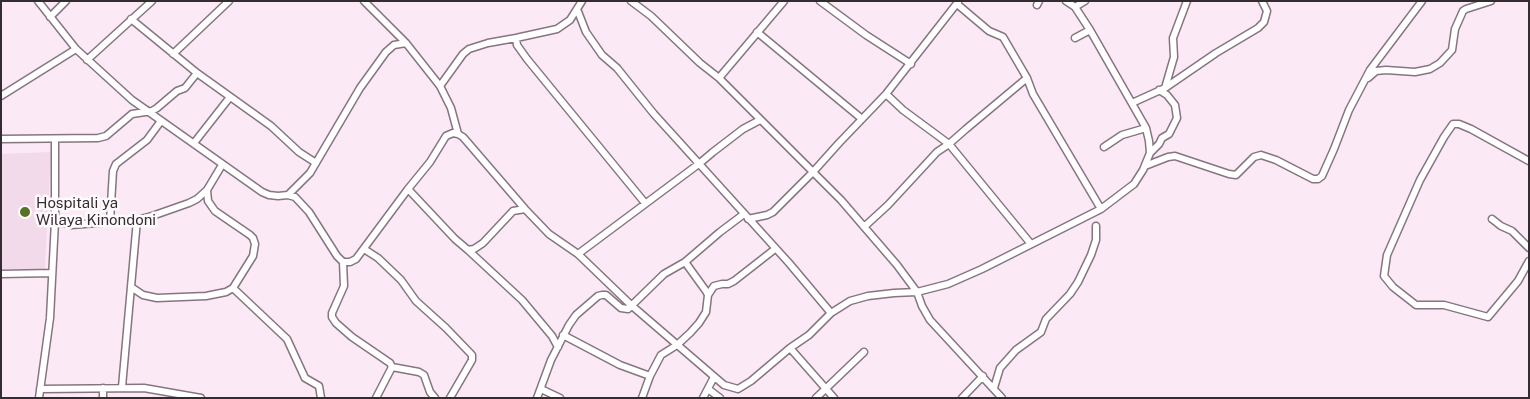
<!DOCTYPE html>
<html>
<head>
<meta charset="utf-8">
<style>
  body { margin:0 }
  #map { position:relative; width:1530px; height:399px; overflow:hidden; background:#fce9f6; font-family:"Public Sans",sans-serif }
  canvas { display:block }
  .frame { position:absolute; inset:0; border:2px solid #332c31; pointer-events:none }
</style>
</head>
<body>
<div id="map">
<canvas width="1530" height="399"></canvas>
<div class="frame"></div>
</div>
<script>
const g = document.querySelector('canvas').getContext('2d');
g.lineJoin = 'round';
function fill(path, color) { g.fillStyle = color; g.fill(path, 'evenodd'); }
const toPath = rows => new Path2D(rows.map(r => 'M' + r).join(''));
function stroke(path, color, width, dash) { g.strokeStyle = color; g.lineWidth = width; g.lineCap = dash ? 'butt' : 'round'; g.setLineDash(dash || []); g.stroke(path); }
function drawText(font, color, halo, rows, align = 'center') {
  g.font = font + ' "Public Sans",sans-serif'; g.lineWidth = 5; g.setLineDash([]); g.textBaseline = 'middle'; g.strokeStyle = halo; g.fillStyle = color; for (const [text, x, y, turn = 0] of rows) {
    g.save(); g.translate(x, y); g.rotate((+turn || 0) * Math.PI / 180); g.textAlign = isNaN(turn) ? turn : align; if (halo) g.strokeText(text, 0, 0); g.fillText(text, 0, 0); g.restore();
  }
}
fill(toPath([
  [51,152,45,269,1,269,1,154]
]), '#f3daeb');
const street = toPath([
  [38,1,76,49,132,100,262,192,269,195,278,196,288,195,295,197,309,212,337,256,343,262,350,262,356,259,408,189,430,162,446,136,453,133,458,134,463,137,525,209,549,234,578,254,631,305,724,385,738,389,751,381,790,348,809,335,831,313,850,301,868,296,894,293,917,292,948,284,982,269,1101,209,1134,184,1143,170,1150,153,1149,141,1146,128,1090,30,1075,7,1066,1],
  [364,1,406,43,440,86,451,108,458,134],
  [631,1,651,16,700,63,719,78,841,200,897,265,917,292,922,306,930,320,1002,398],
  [820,1,866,35,911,64],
  [1037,5,1039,1],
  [1075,7,1085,1],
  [577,9,586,32,602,55,617,68,654,114,789,263,831,313],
  [50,17,66,1],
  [131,19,197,73,271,126,299,152,316,163],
  [757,32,862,119],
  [516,38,517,45,527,59,645,203],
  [1075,38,1090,30],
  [173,54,229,1],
  [87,60,152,1],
  [719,78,784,1],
  [1027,78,1033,94,1101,209],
  [1368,78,1376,71,1386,70,1415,72,1430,69,1440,63,1452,50,1455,29,1463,11,1466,9,1491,1],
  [440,86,463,54,469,49,488,43,516,38,557,29,570,20,582,1],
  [1165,88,1174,57,1173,38,1187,1],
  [886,94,903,110,949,144,1031,244],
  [1,96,76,49],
  [1132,103,1165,88,1216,53,1258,28,1264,22,1267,11,1262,1],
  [1,139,98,138,106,136,132,114,152,111,157,108,177,91,185,88,197,73],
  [194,143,230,97],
  [1104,147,1122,135,1146,128],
  [1150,153,1159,144,1162,138,1169,134,1177,118,1175,105,1167,95,1159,90],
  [1529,161,1471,129,1459,124,1453,124,1444,137,1420,180,1387,255,1384,276,1393,287,1416,305,1444,305,1488,317,1518,281,1529,261],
  [1145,166,1168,157,1175,156,1229,174,1236,175,1254,157,1261,155,1276,160,1313,179,1318,179,1322,176,1334,149,1349,110,1370,70,1422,1],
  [408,189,455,239,468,250,474,249,483,243,513,211,525,209],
  [288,195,310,173,360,88,386,52,394,45,406,43],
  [748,219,767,215,773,212,813,172,839,143,886,94,958,2],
  [1492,219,1501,226,1512,231,1529,248],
  [55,221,71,225,137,220,152,216,189,203,197,199,207,190],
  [110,221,113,171,116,164,147,140,161,121],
  [864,227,888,205,937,152,949,144,966,129,1027,78,1003,37,989,31,957,4],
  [364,249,378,258,401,280,416,301,446,328,472,355,472,360,450,398],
  [468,250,522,300,552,336,558,347],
  [578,254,700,163,713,152,743,129,760,120],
  [343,262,344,286,332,313,332,317,336,323,352,337,390,363,392,367,376,398],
  [1,274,52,273],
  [131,287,143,295,157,298,206,296,226,292,233,288,253,256,255,244,253,238,250,235,215,211,208,201,207,190,222,165],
  [233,288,287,339,305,378,319,386,321,398],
  [708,295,714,286,722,284,728,284,734,281,775,249],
  [563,335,620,365,650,376],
  [790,348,834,398],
  [392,367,419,372,424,375,430,392,435,398],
  [122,387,137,220],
  [994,388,1000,368,1016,350,1041,332,1046,319,1070,294,1078,282,1091,255,1096,240,1096,226],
  [40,389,144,388,201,398],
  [541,389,560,398],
  [708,389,720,398],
  [39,398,50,318,55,221,55,140],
  [103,398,103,388],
  [537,398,551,360,569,325,576,315,598,296,602,295,606,295,621,308,628,309,664,274,685,262,720,232,744,214],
  [642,398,650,376,661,355,677,345,690,333,699,323,706,312,708,295,706,291,685,262],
  [703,398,714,377],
  [816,398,864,352],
  [962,398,983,376]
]);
stroke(street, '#867580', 9);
stroke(street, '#fff', 6);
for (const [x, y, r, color] of [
  [25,212,6,"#567226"]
]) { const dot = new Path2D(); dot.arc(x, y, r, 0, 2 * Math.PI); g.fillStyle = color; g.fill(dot); stroke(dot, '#fffbfd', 2); }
drawText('15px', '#332c31', '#fffbfd', [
  ["Hospitali ya",36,203],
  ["Wilaya Kinondoni",36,220]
], 'left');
</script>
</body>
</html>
